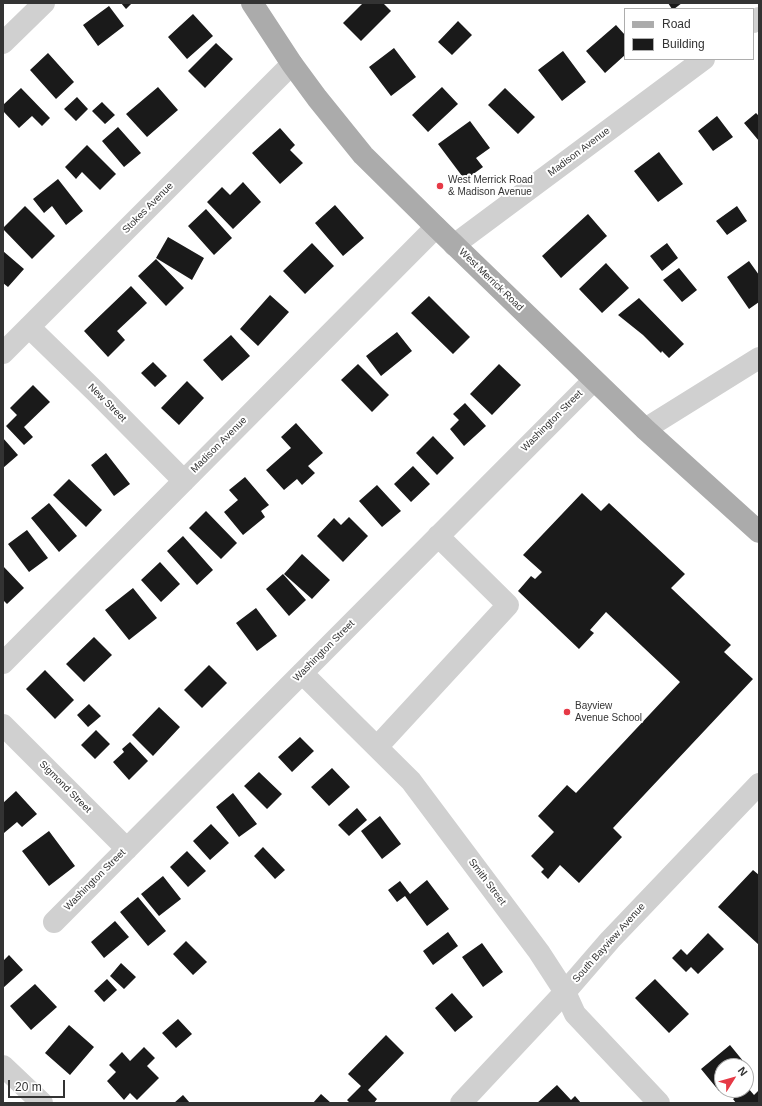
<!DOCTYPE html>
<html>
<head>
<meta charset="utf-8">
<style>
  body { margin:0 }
  #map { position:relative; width:762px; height:1106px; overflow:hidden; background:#fff; font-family:Arial,sans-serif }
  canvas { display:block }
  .frame { position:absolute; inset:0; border:4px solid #333; pointer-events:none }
  .legend { position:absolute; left:624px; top:8px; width:130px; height:52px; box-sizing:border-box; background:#fff; border:1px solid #adadad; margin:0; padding:5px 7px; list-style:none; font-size:12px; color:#333 }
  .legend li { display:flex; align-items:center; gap:8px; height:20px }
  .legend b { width:20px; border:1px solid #adadad }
  .north { position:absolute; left:714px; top:1058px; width:40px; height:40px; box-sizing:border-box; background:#fff; border:1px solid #adadad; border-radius:50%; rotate:53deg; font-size:11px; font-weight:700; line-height:16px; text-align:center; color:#333 }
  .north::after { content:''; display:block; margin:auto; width:14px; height:18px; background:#e63946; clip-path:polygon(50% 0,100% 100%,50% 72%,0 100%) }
  .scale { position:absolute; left:8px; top:1080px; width:57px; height:18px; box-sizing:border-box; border:2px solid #333; border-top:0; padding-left:5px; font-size:12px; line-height:14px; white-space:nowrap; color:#333; -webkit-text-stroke:3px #fff; paint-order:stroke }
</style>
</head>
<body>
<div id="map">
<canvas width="762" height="1106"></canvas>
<div class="frame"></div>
<ul class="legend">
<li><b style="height:5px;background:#ababab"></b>Road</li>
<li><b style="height:11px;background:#1a1a1a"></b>Building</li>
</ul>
<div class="north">N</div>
<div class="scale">20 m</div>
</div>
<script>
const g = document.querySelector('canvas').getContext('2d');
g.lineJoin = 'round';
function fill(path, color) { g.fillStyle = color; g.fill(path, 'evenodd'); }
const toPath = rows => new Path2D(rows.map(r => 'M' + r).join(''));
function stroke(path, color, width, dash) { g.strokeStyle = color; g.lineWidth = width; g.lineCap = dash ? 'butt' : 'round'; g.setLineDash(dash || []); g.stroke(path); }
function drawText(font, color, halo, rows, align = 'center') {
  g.font = font + ' Arial,sans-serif'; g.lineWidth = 4; g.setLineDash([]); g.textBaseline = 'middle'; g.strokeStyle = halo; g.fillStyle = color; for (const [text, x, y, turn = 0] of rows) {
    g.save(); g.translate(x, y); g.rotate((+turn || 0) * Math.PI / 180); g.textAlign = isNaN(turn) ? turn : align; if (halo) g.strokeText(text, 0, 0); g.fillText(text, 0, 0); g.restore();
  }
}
fill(toPath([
  [121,3,132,3,126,9],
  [363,3,383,3,391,11,361,41,343,23],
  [668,3,682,3,674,9,672,9],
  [109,6,124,26,98,46,83,25],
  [193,14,213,36,187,59,168,37],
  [458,21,472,35,452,55,438,42],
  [616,25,625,35,625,55,605,73,586,51],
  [216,43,233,59,205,88,188,71],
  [394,48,416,77,391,96,369,67],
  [563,51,586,82,562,101,538,70],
  [48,53,74,82,56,99,30,70],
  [158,87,178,110,147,137,126,114],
  [442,87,458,104,428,132,412,115],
  [21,88,50,118,42,126,32,116,19,128,3,111,3,105],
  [505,88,535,117,518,134,488,105],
  [77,97,88,109,76,121,64,109],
  [102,102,115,115,105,124,92,111],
  [756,113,759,116,759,141,744,123],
  [717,116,733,137,713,151,698,131],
  [470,121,490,148,476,158,483,167,465,180,438,144],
  [118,127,141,153,124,167,102,141],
  [280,128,295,145,290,150,303,163,280,184,252,153],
  [87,145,116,174,100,190,82,172,76,179,65,167],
  [659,152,683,184,658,202,634,171],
  [58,179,83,211,66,225,52,206,44,213,33,199],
  [243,182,261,202,233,229,207,202,222,187,230,195],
  [335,205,364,238,343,256,315,223],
  [25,206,55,236,32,259,3,229,3,228],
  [737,206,747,221,727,235,716,221],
  [206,209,232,238,214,255,188,226],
  [588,214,607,236,561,278,542,256],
  [168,237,204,258,192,280,156,258],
  [312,243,334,266,305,294,283,271],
  [667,243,678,258,662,271,650,256],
  [3,251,24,269,8,287,3,283],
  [156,259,184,288,166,306,138,276],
  [749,261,759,275,759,302,749,309,727,277],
  [606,263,629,288,602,313,579,289],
  [679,268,697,290,682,302,663,280],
  [131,286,147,303,117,331,125,340,108,357,84,331],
  [270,295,289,312,258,346,240,329],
  [429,296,470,337,453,354,411,313],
  [639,298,684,344,669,358,662,351,661,353,643,335,618,315],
  [397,332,412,351,381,376,366,356],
  [231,335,250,356,222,381,203,360],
  [153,362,167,376,155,387,141,373],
  [358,364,389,395,372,412,341,380],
  [499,364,521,385,492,415,470,394],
  [187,381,204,398,179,425,161,408],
  [33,385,50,402,24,427,33,437,24,445,6,426,17,415,10,408],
  [465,403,486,426,464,446,450,429,459,420,453,414],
  [296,423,323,453,308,466,315,473,302,485,297,479,284,490,266,470,291,448,281,437],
  [433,436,454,458,437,475,416,453],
  [3,438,18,455,3,468],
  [106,453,130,484,114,496,91,465],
  [413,466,430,484,411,502,394,484],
  [245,477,269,505,261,511,265,517,243,535,224,512,238,500,229,490],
  [69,479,102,510,86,527,53,495],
  [377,485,401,511,382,527,359,501],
  [582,493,601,511,609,503,685,574,671,588,731,645,724,652,753,679,613,828,622,837,579,883,560,865,548,879,541,872,544,869,531,856,554,832,538,816,567,785,576,793,680,682,606,612,590,630,594,633,579,649,518,591,531,576,535,579,542,572,523,555],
  [49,503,77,536,59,552,31,518],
  [206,511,237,543,221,559,189,528],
  [349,517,368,536,343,562,317,536,334,518,341,525],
  [27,530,48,558,29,572,8,544],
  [183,536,213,570,197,585,167,551],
  [302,554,330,580,312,599,284,574],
  [160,562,180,584,161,602,141,580],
  [3,566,24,588,7,604,3,600],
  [283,574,306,600,289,616,266,589],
  [133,588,157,618,129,640,105,610],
  [256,608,277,636,257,651,236,623],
  [94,637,112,655,84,682,66,664],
  [209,665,227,683,202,708,184,690],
  [45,670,74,700,55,719,26,689],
  [89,704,101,716,88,727,77,715],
  [159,707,180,727,153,756,132,735],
  [96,730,110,744,95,759,81,745],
  [300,737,314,751,292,772,278,757],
  [130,742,148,761,129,780,113,762,124,752,122,749],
  [332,768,350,787,329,806,311,787],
  [259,772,282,794,267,809,244,786],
  [16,791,37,814,22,827,17,822,4,833,3,832,3,803],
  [233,793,257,824,239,837,216,807],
  [357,808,367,820,349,836,338,825],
  [380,816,401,844,382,859,361,831],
  [211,824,229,843,210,860,193,841],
  [49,831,75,866,49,886,22,851],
  [263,847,285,870,275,879,254,856],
  [187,851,206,871,188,887,170,867],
  [753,870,759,875,759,945,718,907],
  [163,876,181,899,159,916,141,894],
  [427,880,449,909,427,926,405,896,397,902,388,890,400,881,410,894],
  [138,897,166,931,148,946,120,912],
  [115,921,129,937,104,958,91,942],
  [448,932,458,946,433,965,423,951],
  [708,933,724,949,698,974,691,967,686,972,672,958,681,949,687,955],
  [186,941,207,962,193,975,173,954],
  [482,943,503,972,483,987,462,957],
  [9,955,23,970,3,988,3,961],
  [121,963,136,977,124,989,110,976],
  [107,979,117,990,104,1002,94,991],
  [655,979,689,1014,669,1033,635,998],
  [35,984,57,1007,31,1030,10,1006],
  [452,993,473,1017,455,1032,435,1008],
  [178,1019,192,1034,176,1048,162,1033],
  [69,1025,94,1047,70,1075,45,1053],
  [386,1035,404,1053,368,1090,377,1099,374,1103,350,1103,347,1100,361,1086,348,1074],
  [730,1045,748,1067,746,1068,746,1066,722,1066,722,1088,719,1091,701,1069],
  [144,1047,155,1058,147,1066,159,1078,137,1100,130,1093,124,1100,107,1081,116,1072,109,1065,122,1052,130,1061],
  [557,1085,571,1100,575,1096,581,1103,537,1103],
  [748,1088,754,1095,759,1090,759,1103,736,1103,733,1099],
  [321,1094,331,1103,313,1103],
  [183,1095,190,1103,174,1103]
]), '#1a1a1a');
stroke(toPath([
  [753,22,759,18],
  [3,43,44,3],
  [454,245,704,59],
  [29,327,97,393,184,481],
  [3,353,292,64],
  [645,429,759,358],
  [3,663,436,227],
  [302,673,411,781,539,952,565,992,575,1014,659,1103],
  [3,725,127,849],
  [377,747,508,605,438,536],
  [54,922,594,380],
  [3,1066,42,1103],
  [461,1103,565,992,610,940,759,784]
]), '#d0d0d0', 22);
stroke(toPath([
  [252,3,292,64,317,98,363,155,436,227,645,429,759,532]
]), '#ababab', 22);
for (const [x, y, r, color] of [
  [440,186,4,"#e63946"],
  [567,712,4,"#e63946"]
]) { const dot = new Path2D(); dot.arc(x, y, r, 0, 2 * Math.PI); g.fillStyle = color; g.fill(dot); stroke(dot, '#fff', 1.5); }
drawText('10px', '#333', '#fff', [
  ["Madison Avenue",579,152,-37],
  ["Stokes Avenue",148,208,-45],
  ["West Merrick Road",491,280,44],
  ["New Street",107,403,45],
  ["Washington Street",552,421,-45],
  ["Madison Avenue",219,445,-45],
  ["Washington Street",324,651,-45],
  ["Sigmond Street",65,787,45],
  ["Washington Street",95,880,-45],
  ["Smith Street",487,882,53],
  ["South Bayview Avenue",609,943,-48]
]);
drawText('10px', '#333', '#fff', [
  ["West Merrick Road",448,180],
  ["& Madison Avenue",448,192],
  ["Bayview",575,706],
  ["Avenue School",575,718]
], 'left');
</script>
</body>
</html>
